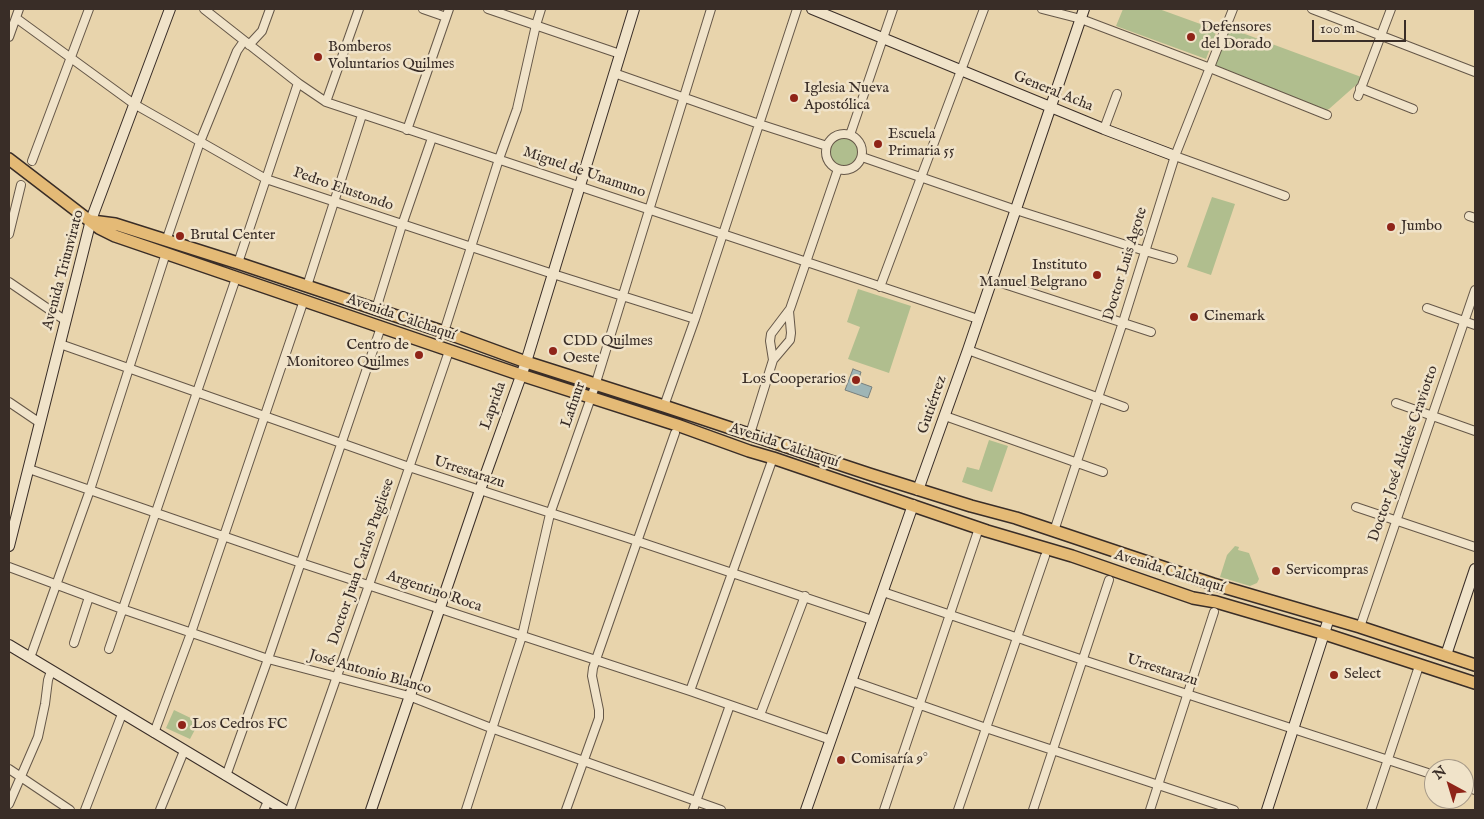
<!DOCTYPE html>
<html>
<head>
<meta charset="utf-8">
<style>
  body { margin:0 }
  #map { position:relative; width:1484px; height:819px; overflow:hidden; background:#e8d4ac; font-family:"IM FELL English",serif }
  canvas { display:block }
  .frame { position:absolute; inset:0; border:10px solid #392d27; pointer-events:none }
  .north { position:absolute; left:1424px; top:759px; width:50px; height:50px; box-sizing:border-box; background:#f0e3c9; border:1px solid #a79a88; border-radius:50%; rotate:321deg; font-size:14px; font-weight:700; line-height:20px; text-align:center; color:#392d27 }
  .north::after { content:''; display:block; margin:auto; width:18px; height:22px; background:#8f2418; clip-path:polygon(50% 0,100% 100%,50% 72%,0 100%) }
  .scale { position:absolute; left:1312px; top:20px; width:94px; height:22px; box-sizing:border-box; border:2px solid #392d27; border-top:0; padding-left:6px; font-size:15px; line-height:18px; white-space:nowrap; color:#392d27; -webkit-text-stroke:4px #f0e3c9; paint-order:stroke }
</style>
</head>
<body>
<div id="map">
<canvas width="1484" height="819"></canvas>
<div class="frame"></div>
<div class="north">N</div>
<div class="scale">100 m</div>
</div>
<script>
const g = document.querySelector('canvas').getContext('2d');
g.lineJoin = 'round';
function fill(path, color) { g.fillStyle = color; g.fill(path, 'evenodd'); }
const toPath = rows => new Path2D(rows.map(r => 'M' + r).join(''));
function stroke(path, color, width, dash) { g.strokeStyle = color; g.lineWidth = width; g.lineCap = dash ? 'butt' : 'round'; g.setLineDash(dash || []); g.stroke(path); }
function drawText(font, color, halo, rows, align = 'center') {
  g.font = font + ' "IM FELL English",serif'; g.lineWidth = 5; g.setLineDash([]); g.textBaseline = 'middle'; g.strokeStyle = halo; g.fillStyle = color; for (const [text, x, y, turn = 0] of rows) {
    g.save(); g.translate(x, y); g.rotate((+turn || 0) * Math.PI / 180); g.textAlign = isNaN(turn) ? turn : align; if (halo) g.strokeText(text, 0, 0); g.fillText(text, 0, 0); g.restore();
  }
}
fill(toPath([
  [1123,9,1159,9,1217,30,1206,59,1116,26],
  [1226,27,1364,78,1329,109,1321,113,1210,68],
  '828 151a16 16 0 1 1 32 0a16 16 0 1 1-32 0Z',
  [1212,197,1235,204,1211,275,1187,267],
  [858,289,911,306,889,373,848,359,860,327,847,322],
  [989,440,1008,446,992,492,962,482,967,467,979,470],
  [1235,546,1239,547,1238,550,1249,553,1259,579,1257,583,1250,586,1220,577,1227,555],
  [174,710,199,722,190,739,166,728]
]), '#b0be8e');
const water = toPath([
  [853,369,861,372,858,382,872,387,868,398,845,390,853,369]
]);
fill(water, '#9eb5b6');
stroke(water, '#767f7d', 1);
const street = toPath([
  [204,9,298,83,326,102,978,319],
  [423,9,446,17],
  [488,9,620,54],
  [1042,9,1081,19,1210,68,1327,115],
  [1312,9,1475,72],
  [16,18,134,104,266,179,553,274,695,319],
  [9,37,19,9],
  [249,45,262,31,270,9],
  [614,73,759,124,827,146],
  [1360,88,1413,109],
  [1358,96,1391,9],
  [326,102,359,9],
  [1104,129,1117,94],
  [407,130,449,9],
  '826 152a18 18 0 1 1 36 0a18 18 0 1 1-36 0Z',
  [850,135,893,9],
  [1175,156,1285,196],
  [862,157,1016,210,1145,251,1173,259],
  [32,161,89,9],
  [1469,216,1475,218],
  [9,234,21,185],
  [166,241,200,142,237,51,244,41],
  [238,263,298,83],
  [992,280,1151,332],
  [9,282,66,321],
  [307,286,362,115],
  [880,287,984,9],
  [1427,308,1475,325],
  [376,309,402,225,432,138],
  [444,332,499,159,517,109,536,25,541,9],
  [60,344,409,467,637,541,872,620],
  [968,350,1124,407],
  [773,360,770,341,771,334,790,309,838,169],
  [9,402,40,423],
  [1396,403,1475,431],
  [664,406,695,319,797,9],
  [945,416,1103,472],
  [750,434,773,360,790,340,791,333,789,311],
  [29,469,301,563,690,691,831,740],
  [1356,507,1475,547],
  [1054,531,1123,322,1175,156,1233,9],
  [9,567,122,609,268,659,409,696,491,728,721,810],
  [883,592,1083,660,1434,775],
  [1360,627,1475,290],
  [74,643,89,597],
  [109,649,236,278],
  [30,658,90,490,166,253],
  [852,681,986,728,1234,810],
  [690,691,773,458],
  [760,715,805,596],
  [154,733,191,633,304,300],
  [9,769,70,810],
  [226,776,268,659,381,327],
  [1464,786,1475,790],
  [9,804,38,737,45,704,48,680,51,671],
  [85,810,122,714],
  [160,810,184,751],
  [264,810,268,801],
  [290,810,369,585,449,351],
  [466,810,522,636,550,514,594,389,711,9],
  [566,810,599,718,599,710,592,676,593,668,675,433],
  [693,810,730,705],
  [884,810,979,528],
  [958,810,1045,556],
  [1033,810,1109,580],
  [1150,810,1214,612],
  [1371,810,1419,666]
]);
const secondary = toPath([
  [812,9,1104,129,1175,156],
  [918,490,968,350,1084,9],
  [9,546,91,220,170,9],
  [9,645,284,810],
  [1446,655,1475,569],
  [371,810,480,490,526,362,634,9],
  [806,810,913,505],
  [1267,810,1329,618]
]);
const primary = toPath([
  [9,159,99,228,115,236,521,375,677,425,749,451,773,458,987,531,1072,556,1193,598,1216,602,1325,634,1475,683],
  [92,221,115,224,238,263,444,332,526,362,664,406,869,474,971,506,1016,518,1213,584,1360,627,1475,665]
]);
stroke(street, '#655748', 10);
stroke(secondary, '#392d27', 12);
stroke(primary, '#392d27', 14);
stroke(street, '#f0e3c9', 8);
stroke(secondary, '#f0e3c9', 10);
stroke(primary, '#e4ba76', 11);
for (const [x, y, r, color] of [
  [1191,37,5,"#8f2418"],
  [318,57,5,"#8f2418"],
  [794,98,5,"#8f2418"],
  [878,144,5,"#8f2418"],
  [1391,227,5,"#8f2418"],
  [180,236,5,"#8f2418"],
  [1097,275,5,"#8f2418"],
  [1194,317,5,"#8f2418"],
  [553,351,5,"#8f2418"],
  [419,355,5,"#8f2418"],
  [856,380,5,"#8f2418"],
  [1276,571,5,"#8f2418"],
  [1334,675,5,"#8f2418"],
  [182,725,5,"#8f2418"],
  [841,760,5,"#8f2418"]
]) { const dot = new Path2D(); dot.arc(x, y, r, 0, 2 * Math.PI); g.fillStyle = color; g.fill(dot); stroke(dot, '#f0e3c9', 2); }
drawText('15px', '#392d27', '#f0e3c9', [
  ["Defensores",1201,28],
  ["del Dorado",1201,45],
  ["Bomberos",328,48],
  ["Voluntarios Quilmes",328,65],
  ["Iglesia Nueva",804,89],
  ["Apostólica",804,106],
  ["Escuela",888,135],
  ["Primaria 55",888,152],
  ["Jumbo",1401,227],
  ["Brutal Center",190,236],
  ["Instituto",1087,266,"right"],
  ["Manuel Belgrano",1087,283,"right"],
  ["Cinemark",1204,317],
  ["CDD Quilmes",563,342],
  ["Oeste",563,359],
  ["Centro de",409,346,"right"],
  ["Monitoreo Quilmes",409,363,"right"],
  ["Los Cooperarios",846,380,"right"],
  ["Servicompras",1286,571],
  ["Select",1344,675],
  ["Los Cedros FC",192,725],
  ["Comisaría 9°",851,760]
], 'left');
drawText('15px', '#392d27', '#f0e3c9', [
  ["General Acha",1053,92,22],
  ["Miguel de Unamuno",584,173,19],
  ["Pedro Elustondo",343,190,19],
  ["Doctor Luis Agote",1126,264,-73],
  ["Avenida Triunvirato",64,270,-75],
  ["Avenida Calchaquí",401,318,19],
  ["Lafinur",574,405,-71],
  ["Gutiérrez",933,405,-71],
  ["Laprida",494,406,-70],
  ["Avenida Calchaquí",784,446,18],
  ["Doctor José Alcides Craviotto",1404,454,-71],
  ["Urrestarazu",469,473,18],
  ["Doctor Juan Carlos Pugliese",362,562,-71],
  ["Avenida Calchaquí",1169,572,17],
  ["Argentino Roca",434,592,19],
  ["Urrestarazu",1162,671,18],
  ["José Antonio Blanco",370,673,16]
]);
</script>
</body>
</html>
